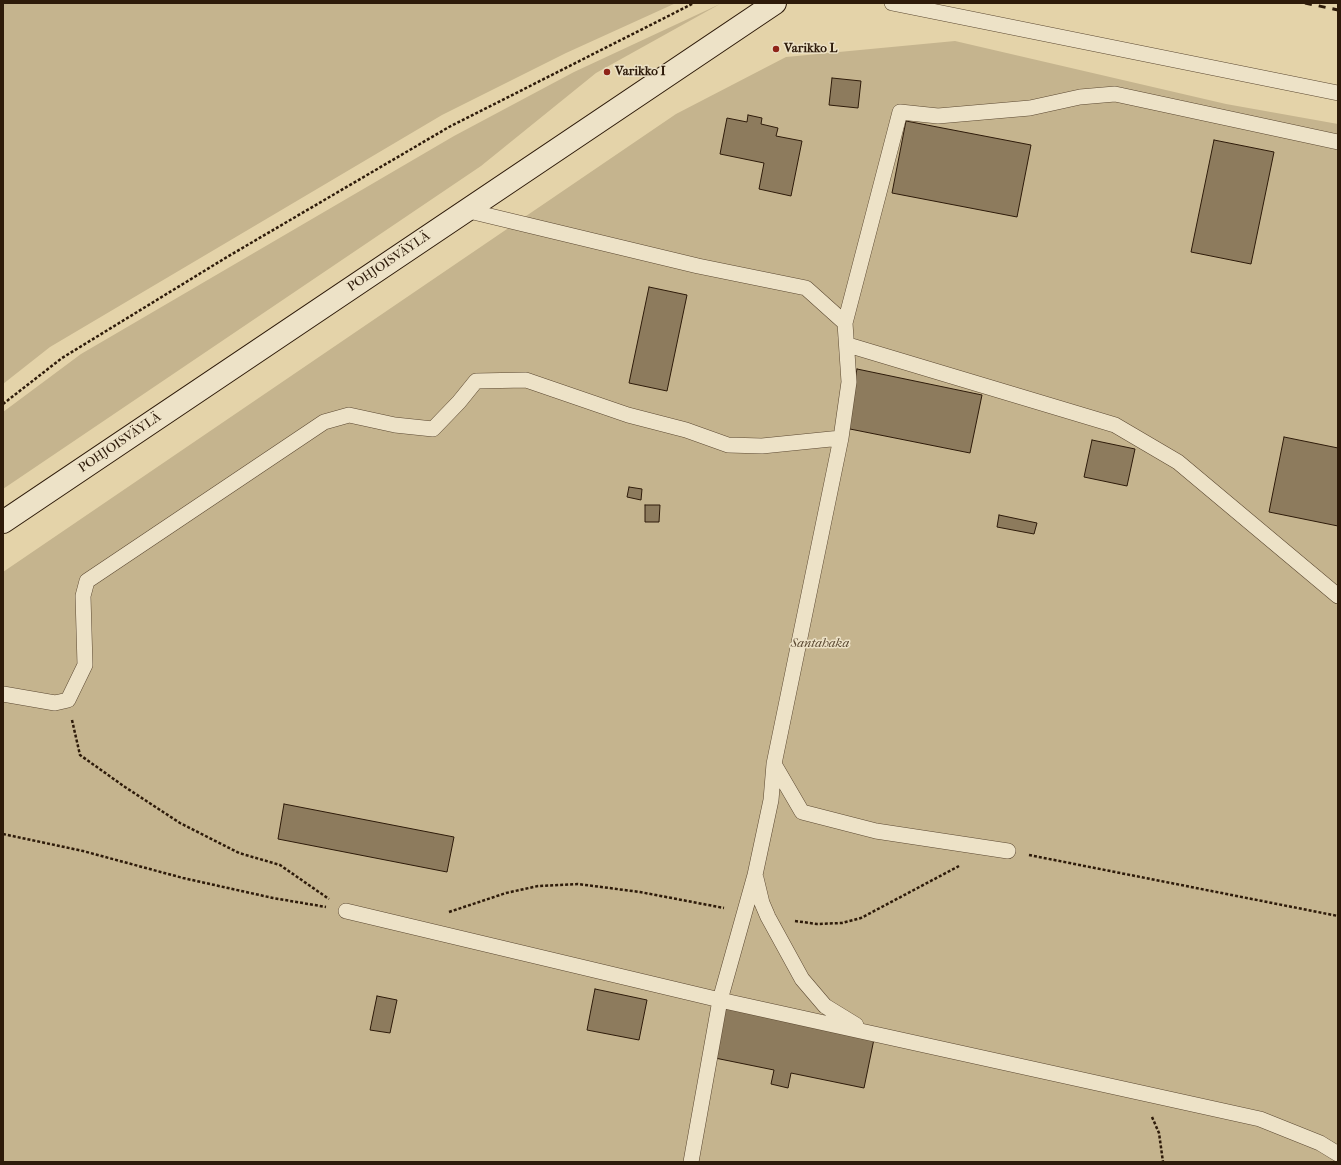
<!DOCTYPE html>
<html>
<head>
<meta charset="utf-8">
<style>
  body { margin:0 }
  #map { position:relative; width:1341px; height:1165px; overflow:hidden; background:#e4d3a9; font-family:"IM FELL French Canon",serif }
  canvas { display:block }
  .frame { position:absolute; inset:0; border:4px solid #2e1b0a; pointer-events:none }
</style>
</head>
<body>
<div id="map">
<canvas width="1341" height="1165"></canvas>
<div class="frame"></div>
</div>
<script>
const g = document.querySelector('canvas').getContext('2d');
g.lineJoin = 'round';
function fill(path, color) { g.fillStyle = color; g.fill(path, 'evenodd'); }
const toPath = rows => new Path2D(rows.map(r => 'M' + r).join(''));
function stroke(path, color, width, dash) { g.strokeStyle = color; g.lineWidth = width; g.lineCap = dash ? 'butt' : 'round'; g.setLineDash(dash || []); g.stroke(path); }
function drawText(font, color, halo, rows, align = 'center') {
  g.font = font + ' "IM FELL French Canon",serif'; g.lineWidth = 3; g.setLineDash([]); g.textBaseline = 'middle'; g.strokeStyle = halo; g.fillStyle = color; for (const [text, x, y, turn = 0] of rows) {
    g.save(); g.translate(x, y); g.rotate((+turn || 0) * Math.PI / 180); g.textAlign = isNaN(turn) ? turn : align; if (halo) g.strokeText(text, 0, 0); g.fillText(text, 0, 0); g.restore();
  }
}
fill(toPath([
  [3,3,676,3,566,53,442,115,50,347,3,384],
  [720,4,596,73,481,166,3,489,3,412,81,354,454,136,574,72],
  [955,41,1226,104,1338,124,1338,1162,3,1162,3,572,676,114,786,57]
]), '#c5b48e');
const building = toPath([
  [832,78,861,81,858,108,829,105,832,78],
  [748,115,762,118,761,124,778,128,776,136,802,141,791,196,759,189,764,163,720,154,727,118,747,122,748,115],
  [906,121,1031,145,1017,217,892,193,906,121],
  [1214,140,1274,152,1251,264,1191,252,1214,140],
  [649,287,687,295,667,391,629,383,649,287],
  [857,369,982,395,970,453,845,428,857,369],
  [1284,437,1338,448,1338,526,1269,512,1284,437],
  [1092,440,1135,449,1127,486,1084,477,1092,440],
  [629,487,642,489,641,500,627,497,629,487],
  [645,505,660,505,659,522,645,522,645,505],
  [999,515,1037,523,1034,534,997,527,999,515],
  [284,804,454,837,447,872,278,839,284,804],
  [595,989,647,1000,639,1040,587,1030,595,989],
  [377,996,397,1000,390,1033,370,1030,377,996],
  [725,1008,874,1039,864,1088,791,1073,788,1088,771,1084,774,1070,715,1058,725,1008]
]);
fill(building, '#8d7b5d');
stroke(building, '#2e1b0a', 1);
const service = toPath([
  [892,3,1338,93],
  [465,210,698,266,806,288,845,323,849,382,841,438,774,764,802,812,876,831,1008,851],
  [845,323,900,112,938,116,1030,108,1080,97,1115,94,1338,142],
  [848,345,1115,425,1178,462,1338,596],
  [3,694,55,703,68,700,85,665,83,596,87,581,324,422,349,415,395,425,433,429,459,402,476,381,526,380,628,415,686,430,728,445,762,446,841,438],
  [756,878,762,903,768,917,802,979,825,1006,856,1025],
  [346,911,720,1000,1260,1119,1320,1143,1338,1154],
  [691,1162,720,1000,755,875,771,800,774,764]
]);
const secondary = toPath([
  [3,522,775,3]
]);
stroke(service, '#5c4932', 16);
stroke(secondary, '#2e1b0a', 24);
stroke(toPath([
  [3,404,62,358,227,257,449,127,694,3],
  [72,720,80,755,125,787,180,823,239,853,280,865,329,899],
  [3,834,83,851,183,878,273,898,326,907],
  [1029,855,1338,916],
  [449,912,506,893,538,886,578,884,640,892,724,908],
  [795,921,817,924,842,923,861,918,959,866],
  [1152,1117,1159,1133,1163,1162]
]), '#2e1b0a', 2.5, [3, 2]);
stroke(service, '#ede2c7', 15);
stroke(secondary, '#ede2c7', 22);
stroke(toPath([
  [1305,3,1338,10]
]), '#2e1b0a', 3, [7, 7]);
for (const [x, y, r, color] of [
  [776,49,4,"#8f2418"],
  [607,72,4,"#8f2418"]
]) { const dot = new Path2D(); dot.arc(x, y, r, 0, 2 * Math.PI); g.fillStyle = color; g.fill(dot); stroke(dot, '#ede2c7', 1.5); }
drawText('bold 13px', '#2e1b0a', '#ede2c7', [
  ["Varikko L",784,49],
  ["Varikko I",615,72]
], 'left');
drawText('13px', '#2e1b0a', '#ede2c7', [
  ["POHJOISVÄYLÄ",389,262,-34],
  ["POHJOISVÄYLÄ",120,443,-34]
]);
drawText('italic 13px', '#5b4932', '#ede2c7', [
  ["Santahaka",820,644]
]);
</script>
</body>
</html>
